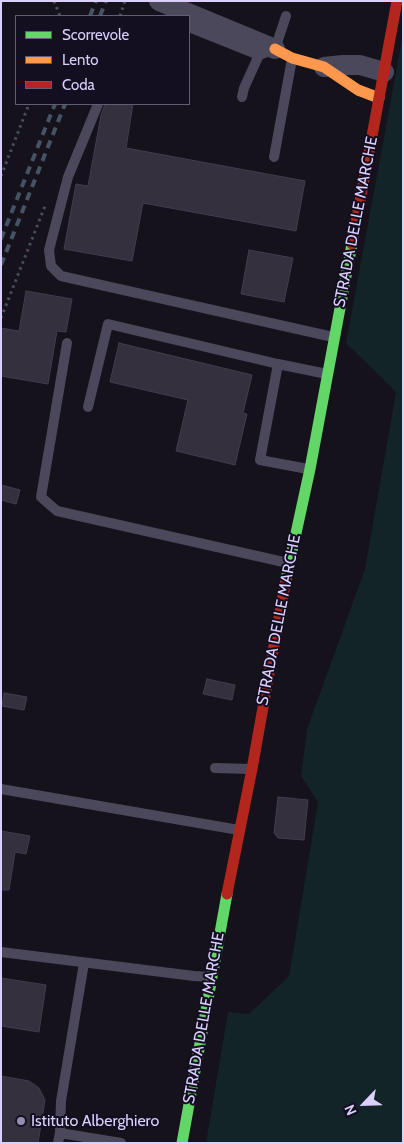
<!DOCTYPE html>
<html>
<head>
<meta charset="utf-8">
<style>
  body { margin:0 }
  #map { position:relative; width:404px; height:1144px; overflow:hidden; background:#15121c; font-family:Cabin,sans-serif }
  canvas { display:block }
  .frame { position:absolute; inset:0; border:2px solid #dbd0fc; pointer-events:none }
  .legend { position:absolute; left:15px; top:15px; width:175px; height:90px; box-sizing:border-box; background:#130e20; border:1px solid #635c78; margin:0; padding:6px 9px; list-style:none; font-size:15px; color:#dbd0fc }
  .legend li { display:flex; align-items:center; gap:10px; height:25px }
  .legend b { width:25px; border:1px solid #635c78 }
  .north { position:absolute; left:339px; top:1079px; width:50px; height:50px; -webkit-text-stroke:4px #130e20; paint-order:stroke; rotate:246deg; font-size:14px; font-weight:700; line-height:20px; text-align:center; color:#dbd0fc }
  .north::after { content:''; display:block; margin:auto; width:18px; height:22px; background:#dbd0fc; clip-path:polygon(50% 0,100% 100%,50% 72%,0 100%) }
</style>
</head>
<body>
<div id="map">
<canvas width="404" height="1144"></canvas>
<div class="frame"></div>
<ul class="legend">
<li><b style="height:6px;background:#63d668"></b>Scorrevole</li>
<li><b style="height:6px;background:#ff974d"></b>Lento</li>
<li><b style="height:6px;background:#b3261e"></b>Coda</li>
</ul>
<div class="north">N</div>
</div>
<script>
const g = document.querySelector('canvas').getContext('2d');
g.lineJoin = 'round';
function fill(path, color) { g.fillStyle = color; g.fill(path, 'evenodd'); }
const toPath = rows => new Path2D(rows.map(r => 'M' + r).join(''));
function stroke(path, color, width, dash) { g.strokeStyle = color; g.lineWidth = width; g.lineCap = dash ? 'butt' : 'round'; g.setLineDash(dash || []); g.stroke(path); }
function drawText(font, color, halo, rows, align = 'center') {
  g.font = font + ' Cabin,sans-serif'; g.lineWidth = 4; g.setLineDash([]); g.textBaseline = 'middle'; g.strokeStyle = halo; g.fillStyle = color; for (const [text, x, y, turn = 0] of rows) {
    g.save(); g.translate(x, y); g.rotate((+turn || 0) * Math.PI / 180); g.textAlign = isNaN(turn) ? turn : align; if (halo) g.strokeText(text, 0, 0); g.fillText(text, 0, 0); g.restore();
  }
}
fill(toPath([
  [403,34,403,1143,206,1143,228,1012,249,1014,289,976,318,802,301,776,307,729,365,569,396,392,346,343]
]), '#122427');
const building = toPath([
  [105,104,133,104,126,148,305,181,296,231,143,203,132,261,64,249,76,184,88,186,101,115,105,104],
  [249,250,293,258,284,302,241,294,249,250],
  [26,291,72,299,66,332,57,331,48,384,1,376,1,328,19,331,26,291],
  [119,343,252,375,243,413,247,414,235,465,176,451,188,400,110,382,119,343],
  [1,485,20,490,16,504,1,500,1,485],
  [207,679,235,685,232,700,203,694,207,679],
  [4,693,27,697,24,710,2,706,4,693],
  [278,797,308,800,304,840,278,838,274,833,278,797],
  [1,831,30,836,26,854,15,852,9,890,1,890,1,831],
  [1,978,46,985,39,1032,1,1026,1,978],
  [1,1076,29,1081,39,1088,45,1100,38,1143,1,1143,1,1076]
]);
fill(building, '#34303e');
stroke(building, '#433c4f', 1);
stroke(toPath([
  [54,1,60,16],
  [120,16,125,1],
  [1,176,29,104],
  [1,318,45,206]
]), '#474f5d', 3, [2.5, 4]);
stroke(toPath([
  [189,27,259,55],
  [242,97,244,88,259,55,275,49,286,16],
  [98,104,68,177,49,250,51,266,61,276,333,337],
  [274,157,292,59],
  [67,343,41,497,57,511,288,563],
  [278,364,260,460,308,469],
  [88,407,108,324,278,364,327,374],
  [215,768,251,769],
  [1,789,239,830],
  [1,952,194,976,211,977],
  [60,1133,121,1143],
  [58,1143,60,1133,61,1101,84,963]
]), '#4b485c', 10);
stroke(toPath([
  [159,1,275,49],
  [324,67,343,65,360,65,384,72]
]), '#4b485c', 20);
stroke(toPath([
  [286,579,310,469,352,244],
  [182,1143,227,894]
]), '#63d668', 11);
stroke(toPath([
  [275,49,292,58,324,67,358,90,379,98]
]), '#ff974d', 11);
stroke(toPath([
  [352,244,397,1],
  [227,894,252,769,286,579]
]), '#b3261e', 11);
stroke(toPath([
  [90,16,96,1],
  [100,16,106,1],
  [1,239,55,104],
  [1,265,65,104]
]), '#455365', 4, [8, 6]);
for (const [x, y, r, color] of [
  [21,1121,5,"#968eae"]
]) { const dot = new Path2D(); dot.arc(x, y, r, 0, 2 * Math.PI); g.fillStyle = color; g.fill(dot); stroke(dot, '#130e20', 2); }
drawText('16px', '#dbd0fc', '#130e20', [
  ["STRADA DELLE MARCHE",356,222,-79],
  ["STRADA DELLE MARCHE",279,620,-79],
  ["STRADA DELLE MARCHE",204,1018,-80]
]);
drawText('16px', '#dbd0fc', '#130e20', [
  ["Istituto Alberghiero",31,1121]
], 'left');
</script>
</body>
</html>
